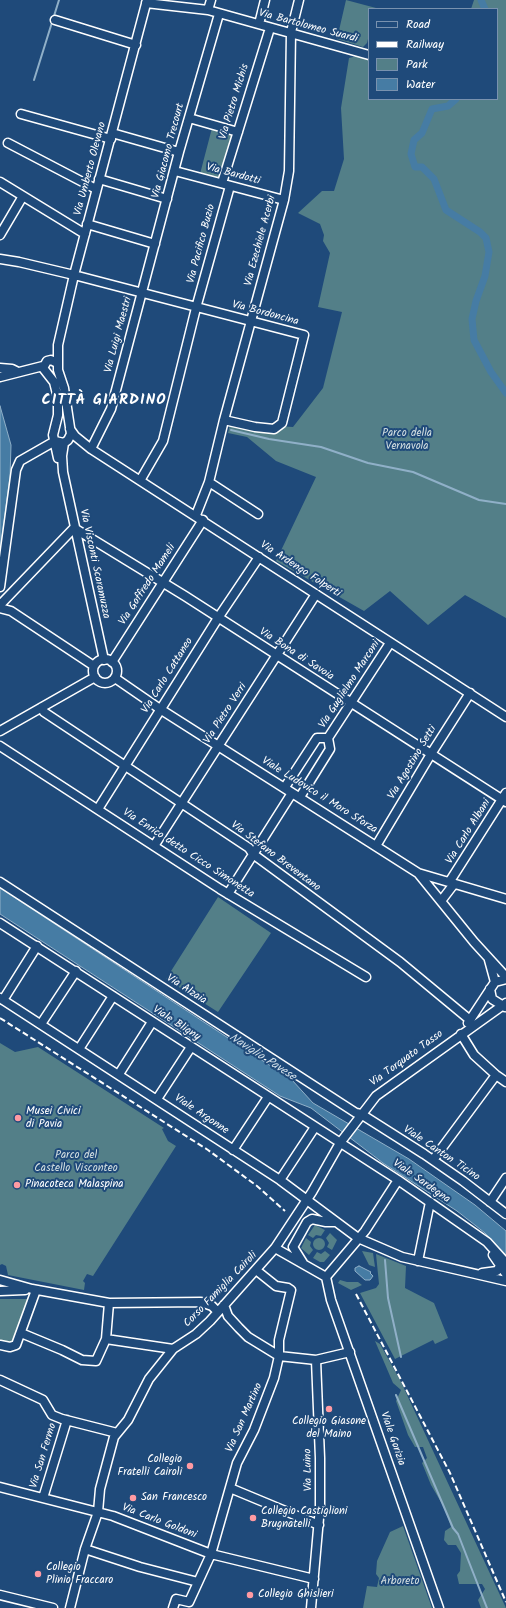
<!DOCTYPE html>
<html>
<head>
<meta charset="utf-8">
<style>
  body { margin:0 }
  #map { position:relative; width:506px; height:1608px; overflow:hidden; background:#1f4a7a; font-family:Kalam,sans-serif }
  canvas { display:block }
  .legend { position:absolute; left:368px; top:8px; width:130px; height:92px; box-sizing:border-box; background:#1f4a7a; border:1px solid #7992af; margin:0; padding:5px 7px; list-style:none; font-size:12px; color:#fff }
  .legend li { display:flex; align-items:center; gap:8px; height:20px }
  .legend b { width:20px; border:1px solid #7992af }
</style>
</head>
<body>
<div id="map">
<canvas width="506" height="1608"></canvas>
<ul class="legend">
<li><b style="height:5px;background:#1f4a7a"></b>Road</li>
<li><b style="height:5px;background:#fff"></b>Railway</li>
<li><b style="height:11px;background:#537f88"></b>Park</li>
<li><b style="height:11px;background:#467ca4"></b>Water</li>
</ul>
</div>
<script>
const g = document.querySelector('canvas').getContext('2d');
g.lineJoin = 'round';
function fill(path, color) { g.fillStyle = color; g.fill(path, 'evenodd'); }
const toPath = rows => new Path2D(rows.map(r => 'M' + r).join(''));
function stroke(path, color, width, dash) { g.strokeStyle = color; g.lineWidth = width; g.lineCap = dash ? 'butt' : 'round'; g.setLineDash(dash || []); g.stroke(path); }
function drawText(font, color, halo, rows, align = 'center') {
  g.font = font + ' Kalam,sans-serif'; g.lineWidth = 4; g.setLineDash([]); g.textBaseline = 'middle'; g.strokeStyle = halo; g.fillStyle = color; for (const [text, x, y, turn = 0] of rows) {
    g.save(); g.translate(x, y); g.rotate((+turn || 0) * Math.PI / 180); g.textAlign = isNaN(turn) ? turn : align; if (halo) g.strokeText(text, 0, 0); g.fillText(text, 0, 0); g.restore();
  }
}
fill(toPath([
  [346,0,376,8,369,9,369,35,367,43,363,47,337,39],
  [474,0,506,0,506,618,465,595,428,625,390,591,364,611,276,561,316,477,276,461,247,437,228,433,231,420,260,425,293,427,323,388,342,312,318,307,330,253,323,241,324,235,320,224,298,213,322,191,334,191,344,159,341,108,349,58,369,53,369,99,497,99,497,9,471,9],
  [212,128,233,134,220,180,200,174],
  [218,897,271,933,218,1012,166,979],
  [0,1043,15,1052,38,1047,164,1128,162,1129,168,1141,176,1146,93,1276,87,1274,83,1281,85,1283,84,1290,8,1275,6,1266,2,1264,0,1265],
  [315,1225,325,1230,321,1236,316,1235,313,1238,308,1235],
  [330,1233,337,1240,332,1250,327,1247,329,1243,326,1238],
  '313 1244a6 6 0 1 1 12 0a6 6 0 1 1-12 0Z',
  [306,1238,311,1242,310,1246,313,1250,309,1255,301,1248],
  [325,1251,330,1255,324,1262,320,1262,313,1258,317,1252,321,1254],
  [362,1251,373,1253,375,1267,369,1265],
  [376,1254,406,1266,405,1288,434,1303,448,1338,435,1344,433,1340,395,1359,360,1293,376,1288,379,1284],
  [340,1280,347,1282,358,1282,362,1285,351,1290,338,1283],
  [0,1299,31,1299,14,1341,10,1343,0,1341],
  [375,1341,380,1344,401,1382,506,1608,481,1608,478,1600,485,1589,482,1584,459,1584,457,1575,460,1571,461,1553,456,1545,448,1545,444,1540,445,1531,451,1527,445,1509,431,1485,422,1463,427,1458,423,1447,415,1447,408,1435,396,1401,401,1390,393,1383],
  [403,1526,432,1608,363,1608,367,1586,377,1587,379,1578,376,1574,377,1561,390,1532]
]), '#537f88');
const water = toPath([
  [0,406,11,445,10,477,0,552,0,406],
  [0,888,292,1080,313,1103,409,1159,475,1205,506,1231,506,1255,485,1233,457,1211,383,1163,311,1108,280,1096,0,914,0,888],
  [359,1266,371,1272,370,1273,373,1276,370,1280,365,1280,355,1271,355,1268,359,1266]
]);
fill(water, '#467ca4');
stroke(water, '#90b0c8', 1);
stroke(toPath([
  [34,80,59,0],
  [231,430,269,439,321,447,368,463,413,472,479,500,506,504],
  [385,1260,388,1298,401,1357],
  [396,1395,453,1528,458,1534,487,1608]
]), '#90b0c8', 2);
stroke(toPath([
  [481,0,485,9],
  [456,99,448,106,432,109,422,133,414,140,411,154,415,167,422,167,434,179,446,210,480,232,486,238,489,252,485,276,476,301,472,319,474,340,491,372,506,393]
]), '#467ca4', 7);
const minor = toPath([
  [146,3,208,10,369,55],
  [208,10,211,0],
  [55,20,136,45],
  [259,24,265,0],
  [21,114,111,139],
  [189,118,238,132],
  [112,133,179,152],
  [8,143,96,189],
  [175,171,284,200],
  [99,179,167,199],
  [0,182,85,234],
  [222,183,270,28],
  [87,224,155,244],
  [0,235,23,196],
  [0,259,19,262,74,275,304,335,282,423,274,429,255,427,224,420],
  [57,363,51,360,47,361,43,368,54,382,58,398,58,415,53,435,58,458],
  [0,368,12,369,18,372],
  [0,377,43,366],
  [70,429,75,436,91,449,506,717],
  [55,441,64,443,68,440,71,434,64,388,58,370,58,345,74,275,147,0],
  [64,443,62,456,63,472,104,660],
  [91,449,111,409,179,152,219,14],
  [141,479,163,441,196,308,230,186],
  [209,482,258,514],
  [196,515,209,482,224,420,284,200,289,171,291,32,299,0],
  [0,587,16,470,20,461,55,441],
  [0,605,74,528,185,596,506,802],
  [0,608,11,611,94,666],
  '93 671a12 12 0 1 1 24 0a12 12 0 1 1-24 0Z',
  [112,662,203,520],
  [115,678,160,709,418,873,474,942,506,977],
  [42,707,44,712,249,848,253,854,400,962,470,1020],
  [0,731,95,677],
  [0,746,220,889,366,977],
  [285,787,317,738,328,738],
  [300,797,330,749,328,738,390,643],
  [98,809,218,618,259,557],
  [154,846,316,594],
  [376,846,431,754,470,693],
  [418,873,506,899],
  [450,881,506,793],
  [0,882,356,1113,361,1114,424,1154,463,1181,506,1214],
  [228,894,292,793],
  [441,901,454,884],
  [0,923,398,1180,487,1242,506,1263],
  [489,960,495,982],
  [490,989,492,999,505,1007],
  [0,998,280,1180,358,1238,402,1257,506,1281],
  [3,1000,37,946],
  [468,1023,495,982,506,979],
  [41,1024,76,971],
  [461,1034,474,1055,496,1075,506,1082],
  [79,1049,113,996],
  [119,1074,152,1022],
  [157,1099,191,1047],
  [233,1150,268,1097],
  [433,1160,496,1075],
  [280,1180,315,1127],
  [490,1202,506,1178],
  [275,1248,326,1277],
  [493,1255,506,1274],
  [418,1261,430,1202],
  [303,1263,293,1247,307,1222,312,1219,326,1222,336,1222],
  [482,1273,497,1271,500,1266],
  [326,1277,331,1300,439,1608],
  [326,1277,365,1231,398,1180],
  [0,1280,32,1289,109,1303,201,1302,212,1306,218,1312],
  [0,1291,25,1290],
  [224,1305,228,1316,239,1328,248,1337,279,1356,316,1360,350,1352],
  [21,1333,62,1350,82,1360,96,1361,106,1339,109,1303],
  [106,1339,173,1349],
  [0,1345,10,1347,16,1345,36,1290],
  [0,1380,43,1400,52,1415,62,1419,117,1433],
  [0,1487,113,1516,211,1554,314,1579],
  [230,1488,319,1525],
  [43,1498,67,1420],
  [85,1549,140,1567,198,1582],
  [0,1595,53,1608],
  [70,1608,85,1549,98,1512,100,1489,114,1437,128,1420,149,1379,173,1349,196,1334,210,1321,275,1248,312,1192,340,1143,376,1096,506,1003],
  [173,1608,176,1599,189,1602,211,1554,237,1463,254,1430,274,1378,279,1356,279,1340,291,1290,288,1288,276,1286,256,1270],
  [311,1608,320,1507,320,1458,316,1360]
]);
stroke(minor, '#fff', 11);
stroke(minor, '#1f4a7a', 8);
stroke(toPath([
  [0,1018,208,1150,257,1186,285,1211],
  [356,1294,450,1473,506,1602]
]), '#fff', 2, [6, 3]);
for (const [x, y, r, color] of [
  [18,1118,4,"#ff9aa2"],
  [17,1185,4,"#ff9aa2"],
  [329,1409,4,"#ff9aa2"],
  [190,1466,4,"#ff9aa2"],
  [133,1498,4,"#ff9aa2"],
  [253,1518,4,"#ff9aa2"],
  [38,1574,4,"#ff9aa2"],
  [250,1595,4,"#ff9aa2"]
]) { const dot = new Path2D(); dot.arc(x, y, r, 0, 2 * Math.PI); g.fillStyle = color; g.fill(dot); stroke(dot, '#1f4a7a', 1.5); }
drawText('11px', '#fff', '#1f4a7a', [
  ["Via Bartolomeo Suardi",308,27,15],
  ["Via Pietro Michis",235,102,-73],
  ["Via Giacomo Trecourt",169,151,-75],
  ["Via Umberto Olevano",91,169,-75],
  ["Via Bardotti",233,175,15],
  ["Via Ezechiele Acerbi",261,241,-75],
  ["Via Pacifico Buzio",202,244,-75],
  ["Via Bordoncina",265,314,15],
  ["Via Luigi Maestri",119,335,-75],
  ["Via Visconti Scaramuzza",94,564,78],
  ["Via Ardengo Folperti",300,570,33],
  ["Via Goffredo Mameli",148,585,-57],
  ["Via Bona di Savoia",296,655,33],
  ["Via Carlo Cattaneo",168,676,-58],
  ["Via Guglielmo Marconi",350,685,-57],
  ["Via Pietro Verri",226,714,-57],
  ["Via Agostino Setti",413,763,-59],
  ["Viale Ludovico il Moro Sforza",319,796,32],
  ["Via Carlo Albani",469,832,-58],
  ["Via Enrico detto Cicco Simonetta",188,854,33],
  ["Via Stefano Breventano",275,857,37],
  ["Via Alzaia",186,990,33],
  ["Viale Bligny",176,1024,33],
  ["Via Torquato Tasso",407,1059,-36],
  ["Viale Argonne",201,1115,34],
  ["Viale Canton Ticino",441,1154,34],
  ["Viale Sardegna",421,1182,35],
  ["Corso Famiglia Cairoli",221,1290,-46],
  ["Via San Martino",245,1418,-66],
  ["Viale Gorizia",392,1439,71],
  ["Via San Fermo",44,1456,-73],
  ["Via Luino",309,1470,-91],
  ["Via Carlo Goldoni",159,1522,21]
]);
drawText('11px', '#d4dfe1', '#1f4a7a', [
  ["Parco della",407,434],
  ["Vernavola",407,447],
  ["Parco del",76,1156],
  ["Castello Visconteo",76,1169],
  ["Arboreto",400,1582]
]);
drawText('11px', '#fff', '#1f4a7a', [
  ["Musei Civici",26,1112],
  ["di Pavia",26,1125],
  ["Pinacoteca Malaspina",25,1185],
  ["Collegio Giasone",329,1422,"center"],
  ["del Maino",329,1435,"center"],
  ["Collegio",182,1460,"right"],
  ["Fratelli Cairoli",182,1473,"right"],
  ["San Francesco",141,1498],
  ["Collegio Castiglioni",261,1512],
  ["Brugnatelli",261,1525],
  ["Collegio",46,1568],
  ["Plinio Fraccaro",46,1581],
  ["Collegio Ghislieri",258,1595]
], 'left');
drawText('italic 12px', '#d1dee8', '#1f4a7a', [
  ["Naviglio Pavese",262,1058,33]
]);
g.letterSpacing = '1px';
drawText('bold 15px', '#fff', '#1f4a7a', [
  ["CITTÀ GIARDINO",104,401]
]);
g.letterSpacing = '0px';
</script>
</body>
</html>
